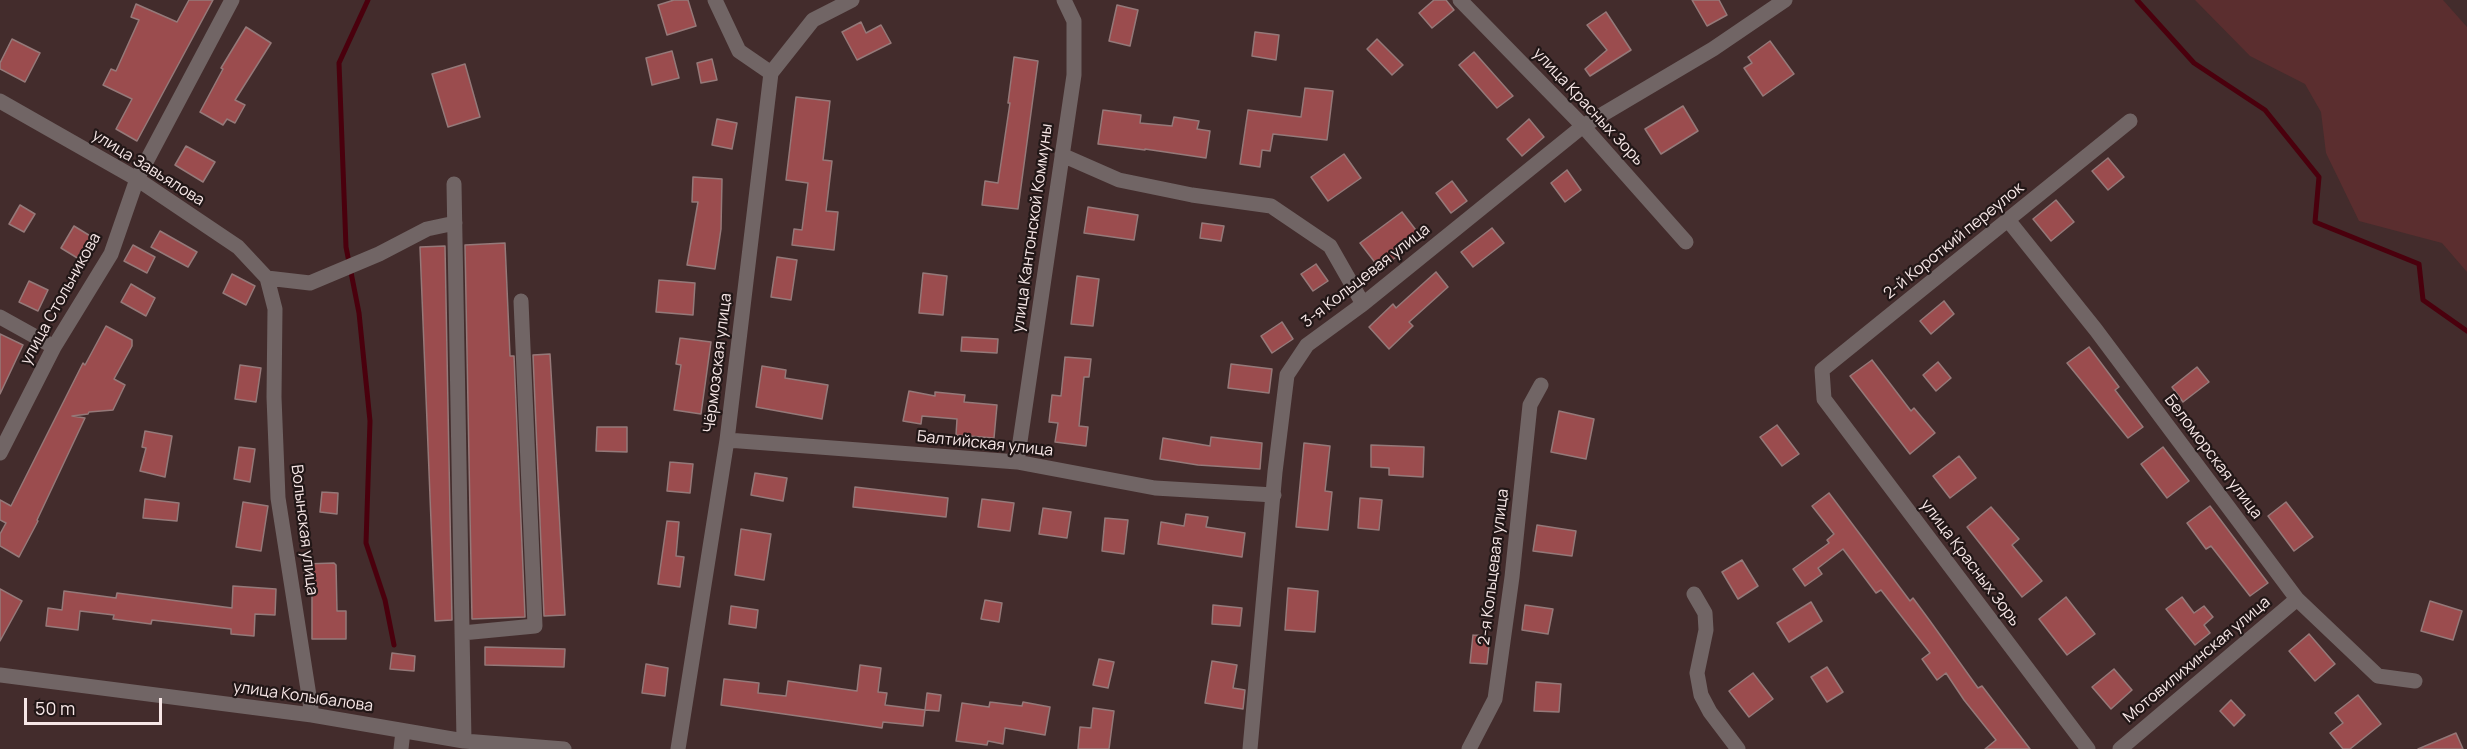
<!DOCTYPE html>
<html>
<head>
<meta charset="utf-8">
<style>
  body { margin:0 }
  #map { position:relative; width:2467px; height:749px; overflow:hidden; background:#432c2c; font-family:Manrope,sans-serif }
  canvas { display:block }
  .scale { position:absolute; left:24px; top:698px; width:138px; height:27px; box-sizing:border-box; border:3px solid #f7e7e7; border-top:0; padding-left:8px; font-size:18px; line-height:21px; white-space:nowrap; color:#f7e7e7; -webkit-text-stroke:4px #221717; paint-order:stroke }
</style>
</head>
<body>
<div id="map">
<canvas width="2467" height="749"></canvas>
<div class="scale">50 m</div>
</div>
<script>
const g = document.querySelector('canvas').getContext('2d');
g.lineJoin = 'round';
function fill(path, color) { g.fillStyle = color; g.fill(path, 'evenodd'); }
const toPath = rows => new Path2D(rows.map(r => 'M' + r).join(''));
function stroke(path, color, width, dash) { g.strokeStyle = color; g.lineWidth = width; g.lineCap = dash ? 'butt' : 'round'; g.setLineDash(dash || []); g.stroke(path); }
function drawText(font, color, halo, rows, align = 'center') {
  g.font = font + ' Manrope,sans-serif'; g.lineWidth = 4.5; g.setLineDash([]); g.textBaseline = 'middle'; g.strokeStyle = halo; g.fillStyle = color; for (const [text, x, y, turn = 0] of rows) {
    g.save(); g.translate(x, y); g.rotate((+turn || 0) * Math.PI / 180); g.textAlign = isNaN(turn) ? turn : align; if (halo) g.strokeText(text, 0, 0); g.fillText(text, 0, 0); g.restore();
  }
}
fill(toPath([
  [2195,0,2443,0,2467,27,2467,272,2442,243,2359,221,2326,153,2321,112,2305,84,2250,56]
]), '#5b2e2f');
stroke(toPath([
  [368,0,339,63,346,247,359,313,370,421,366,543,385,600,394,645],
  [2137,0,2194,63,2265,110,2319,177,2315,222,2419,264,2423,300,2467,331]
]), '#4a000d', 5);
const building = toPath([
  [189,0,213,0,137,141,116,129,132,99,103,85,111,69,116,71,139,20,131,17,136,4,177,22,189,0],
  [674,0,688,0,696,26,667,35,658,5,674,0],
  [1434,0,1446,0,1454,10,1432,28,1419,13,1434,0],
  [1692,0,1719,0,1727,15,1707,26,1692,0],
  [1117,5,1138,10,1130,46,1109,41,1117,5],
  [1606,12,1631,50,1590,76,1585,69,1607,50,1587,25,1606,12],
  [861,22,866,33,881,25,891,43,857,60,842,32,861,22],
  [246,27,271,43,235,100,245,105,235,123,227,119,223,125,200,112,223,69,221,68,246,27],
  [1255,32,1279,35,1276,60,1252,56,1255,32],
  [12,39,40,53,25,82,0,69,0,63,12,39],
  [1377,39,1403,65,1392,75,1367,49,1377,39],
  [1770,41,1794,74,1763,96,1744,68,1752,63,1748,57,1770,41],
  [672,51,679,78,652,85,646,58,672,51],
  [1474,52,1513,96,1497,108,1459,65,1474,52],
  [1014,57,1038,61,1018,209,982,205,985,181,998,183,1010,103,1008,103,1014,57],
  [712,59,717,80,701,83,697,63,712,59],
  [465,64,480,117,448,127,432,74,465,64],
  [1305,88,1333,91,1327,140,1273,134,1270,151,1262,150,1260,167,1240,164,1248,110,1301,117,1305,88],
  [796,97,830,101,823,160,832,161,826,211,838,212,834,250,792,245,794,229,802,230,808,183,786,180,796,97],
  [1683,106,1698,131,1661,154,1645,129,1683,106],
  [1103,110,1141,115,1140,123,1172,126,1174,117,1199,121,1197,129,1210,131,1206,158,1145,149,1145,150,1098,144,1103,110],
  [717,119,737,123,732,149,712,145,717,119],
  [1529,119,1544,137,1522,156,1507,139,1529,119],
  [186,146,215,162,203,182,175,165,186,146],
  [1344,154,1361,178,1328,201,1311,177,1344,154],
  [2108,158,2124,177,2108,190,2092,171,2108,158],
  [1567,170,1581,190,1565,202,1551,183,1567,170],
  [693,177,722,179,721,229,715,269,687,265,698,202,692,202,693,177],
  [1452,181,1467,201,1451,213,1436,193,1452,181],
  [2056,200,2074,222,2051,241,2033,219,2056,200],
  [20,205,35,214,24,232,9,224,20,205],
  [1088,207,1138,215,1134,240,1084,233,1088,207],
  [1402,212,1422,238,1380,269,1360,243,1402,212],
  [1202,223,1224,226,1221,241,1200,238,1202,223],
  [74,226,92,237,79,259,61,248,74,226],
  [1492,228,1504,243,1473,267,1461,252,1492,228],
  [160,231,197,252,188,267,151,247,160,231],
  [505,243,510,356,514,356,525,617,472,619,465,245,505,243],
  [133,245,155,257,147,273,124,261,133,245],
  [445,246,452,620,435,621,420,247,445,246],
  [777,257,797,260,791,300,771,297,777,257],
  [1316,264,1328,281,1313,291,1301,274,1316,264],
  [1436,272,1448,287,1409,322,1413,326,1389,349,1369,327,1393,304,1396,308,1436,272],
  [923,273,947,276,943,315,919,313,923,273],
  [232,274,255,286,246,305,223,293,232,274],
  [1077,276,1099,279,1093,326,1071,324,1077,276],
  [659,280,695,283,693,315,656,312,659,280],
  [29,281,48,290,38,311,19,302,29,281],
  [131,284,155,298,146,316,121,302,131,284],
  [1944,301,1954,314,1931,334,1920,321,1944,301],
  [1282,322,1293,339,1272,353,1261,336,1282,322],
  [106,326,132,340,132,346,114,379,125,385,113,410,89,412,88,414,72,416,85,418,37,520,38,521,19,557,0,546,0,534,6,523,0,520,0,500,11,506,83,363,85,365,106,326],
  [0,334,23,345,0,394,0,334],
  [962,337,998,339,997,353,961,351,962,337],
  [680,338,711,342,701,414,674,410,681,365,676,364,680,338],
  [2089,347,2119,387,2115,390,2143,427,2128,438,2067,363,2089,347],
  [550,354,565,615,544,616,533,355,550,354],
  [1065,357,1091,359,1089,377,1084,377,1079,426,1088,427,1086,446,1055,442,1058,423,1049,422,1052,395,1061,396,1065,357],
  [1872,360,1911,411,1914,408,1935,433,1910,454,1850,376,1872,360],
  [1938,362,1951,378,1936,391,1923,375,1938,362],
  [1231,364,1272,369,1269,393,1228,388,1231,364],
  [240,365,261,368,256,402,235,399,240,365],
  [762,366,786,370,785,378,828,385,822,419,756,407,762,366],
  [2197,367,2209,382,2183,402,2172,387,2197,367],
  [909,391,935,396,935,392,965,395,964,402,997,405,994,438,956,435,957,419,922,416,921,424,903,421,909,391],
  [1559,411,1594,419,1586,459,1551,452,1559,411],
  [1777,425,1799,454,1782,466,1760,437,1777,425],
  [597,427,627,427,627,452,596,451,597,427],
  [145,431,172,436,165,477,140,471,146,448,142,447,145,431],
  [1211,437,1262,443,1260,469,1198,465,1160,459,1163,438,1210,446,1211,437],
  [1304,443,1330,446,1325,491,1332,492,1328,530,1296,527,1304,443],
  [1371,445,1424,447,1423,477,1389,475,1389,468,1371,467,1371,445],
  [239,447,255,449,250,482,234,479,239,447],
  [2163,447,2189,481,2167,498,2141,464,2163,447],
  [1959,456,1976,478,1950,498,1933,476,1959,456],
  [670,462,693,464,690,493,667,491,670,462],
  [755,473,787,478,783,501,751,495,755,473],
  [855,487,948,498,946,517,853,507,855,487],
  [322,492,338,493,337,514,320,512,322,492],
  [1829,493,1910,601,1913,598,1930,621,1978,688,1982,686,2030,749,1985,749,1996,740,1964,700,1946,673,1937,680,1922,659,1930,653,1881,590,1876,593,1843,549,1818,568,1822,574,1805,586,1793,569,1829,543,1827,540,1834,534,1812,506,1829,493],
  [1360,498,1382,500,1379,530,1358,528,1360,498],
  [145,499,179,503,177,521,143,518,145,499],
  [982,499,1014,503,1010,531,978,527,982,499],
  [243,502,268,506,261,551,236,547,243,502],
  [2286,502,2313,537,2294,551,2268,516,2286,502],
  [2210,506,2268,583,2250,596,2211,546,2206,549,2187,523,2210,506],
  [1991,507,2019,539,2012,545,2042,581,2022,597,1967,527,1991,507],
  [1043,508,1071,512,1067,538,1039,534,1043,508],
  [1186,514,1208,517,1206,527,1245,533,1242,557,1158,544,1161,522,1184,526,1186,514],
  [1105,518,1128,520,1124,554,1102,551,1105,518],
  [667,521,679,522,676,556,684,557,680,587,658,584,667,521],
  [1537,525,1576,531,1572,556,1533,551,1537,525],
  [741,529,771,534,764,580,735,575,741,529],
  [1742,560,1758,586,1738,599,1722,572,1742,560],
  [334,563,336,565,337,611,346,611,346,639,312,639,312,588,305,589,304,564,334,563],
  [233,586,276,589,275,615,255,614,254,636,231,634,231,629,152,620,151,624,113,619,114,615,80,611,78,630,46,626,48,608,62,610,64,591,116,598,117,593,232,608,233,586],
  [1288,588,1318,591,1315,632,1285,630,1288,588],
  [0,589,22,601,0,641,0,589],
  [2066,597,2095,634,2067,655,2039,619,2066,597],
  [2182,597,2194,613,2204,606,2213,617,2204,625,2210,633,2195,645,2166,609,2182,597],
  [985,600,1002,603,999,622,981,619,985,600],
  [2430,601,2462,611,2453,640,2421,631,2430,601],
  [1811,602,1822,621,1789,642,1777,623,1811,602],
  [1213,605,1242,608,1240,626,1212,624,1213,605],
  [1525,605,1553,609,1548,634,1522,630,1525,605],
  [731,606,758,610,756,628,729,624,731,606],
  [2309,634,2335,664,2315,681,2289,651,2309,634],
  [1473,635,1490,636,1487,664,1470,663,1473,635],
  [485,647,565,649,564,667,485,665,485,647],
  [392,653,415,656,414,671,390,669,392,653],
  [1099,659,1114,662,1108,688,1093,685,1099,659],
  [1212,661,1237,665,1233,688,1245,690,1243,709,1205,703,1212,661],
  [646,664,668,668,665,696,642,693,646,664],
  [860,665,881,668,878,692,887,693,885,705,925,710,923,726,883,722,882,728,721,705,724,679,759,683,758,693,786,696,788,681,857,691,860,665],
  [1827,667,1843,692,1827,702,1811,677,1827,667],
  [2114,669,2132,690,2111,709,2092,687,2114,669],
  [1753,673,1773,699,1749,717,1729,691,1753,673],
  [1536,682,1561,684,1559,712,1534,711,1536,682],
  [927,693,941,695,939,711,925,710,927,693],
  [2358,695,2381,724,2350,749,2343,749,2330,733,2343,723,2335,713,2358,695],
  [2231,700,2245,715,2234,726,2220,711,2231,700],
  [990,702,1022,706,1023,702,1050,707,1045,735,1005,728,1003,744,988,741,987,745,956,741,962,703,989,707,990,702],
  [1093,708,1114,711,1109,749,1078,749,1080,727,1091,728,1093,708],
  [2456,733,2463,749,2418,749,2456,733]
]);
fill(building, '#9b4c4e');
stroke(building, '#957979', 1.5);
stroke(toPath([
  [715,0,739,51,771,73],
  [1460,0,1583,126,1686,242],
  [0,101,137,179,238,247,267,278,275,309,274,397,278,498,312,715],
  [1062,155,1119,180,1192,195,1271,206,1330,246,1363,304],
  [454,184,464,741],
  [2008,220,2096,330,2297,599,2378,676,2415,681],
  [267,278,310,283,379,254,427,229,455,223],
  [0,317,54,347],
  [727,440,1017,462,1155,488,1274,495],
  [0,453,54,347,111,254,137,179,232,0],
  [1017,462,1074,75,1074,21,1064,0],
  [1694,594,1705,613,1706,630,1697,673,1701,695,1710,712,1738,749],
  [462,633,535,626,521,301],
  [0,675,312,715,464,741,564,749],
  [401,749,403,731],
  [678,749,727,440,771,73,813,20,852,0],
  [1250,749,1275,472,1287,375,1307,345,1363,304,1583,126,1713,49,1785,0],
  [1469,749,1495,699,1512,577,1530,405,1541,385],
  [2088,749,1824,399,1822,370,2130,121],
  [2120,749,2297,599]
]), '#716565', 15);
drawText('16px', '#f7e7e7', '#221717', [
  ["улица Красных Зорь",1588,107,47],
  ["улица Завьялова",148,168,32],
  ["улица Кантонской Коммуны",1033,228,-82],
  ["2-й Короткий переулок",1954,241,-39],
  ["3-я Кольцевая улица",1366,276,-38],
  ["улица Стольникова",61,299,-61],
  ["Чёрмозская улица",718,363,-83],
  ["Балтийская улица",985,444,6],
  ["Беломорская улица",2213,457,53],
  ["Волынская улица",304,530,83],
  ["улица Красных Зорь",1970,563,53],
  ["2-я Кольцевая улица",1494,567,-83],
  ["Мотовилихинская улица",2197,660,-40],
  ["улица Колыбалова",303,697,8]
]);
</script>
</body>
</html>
